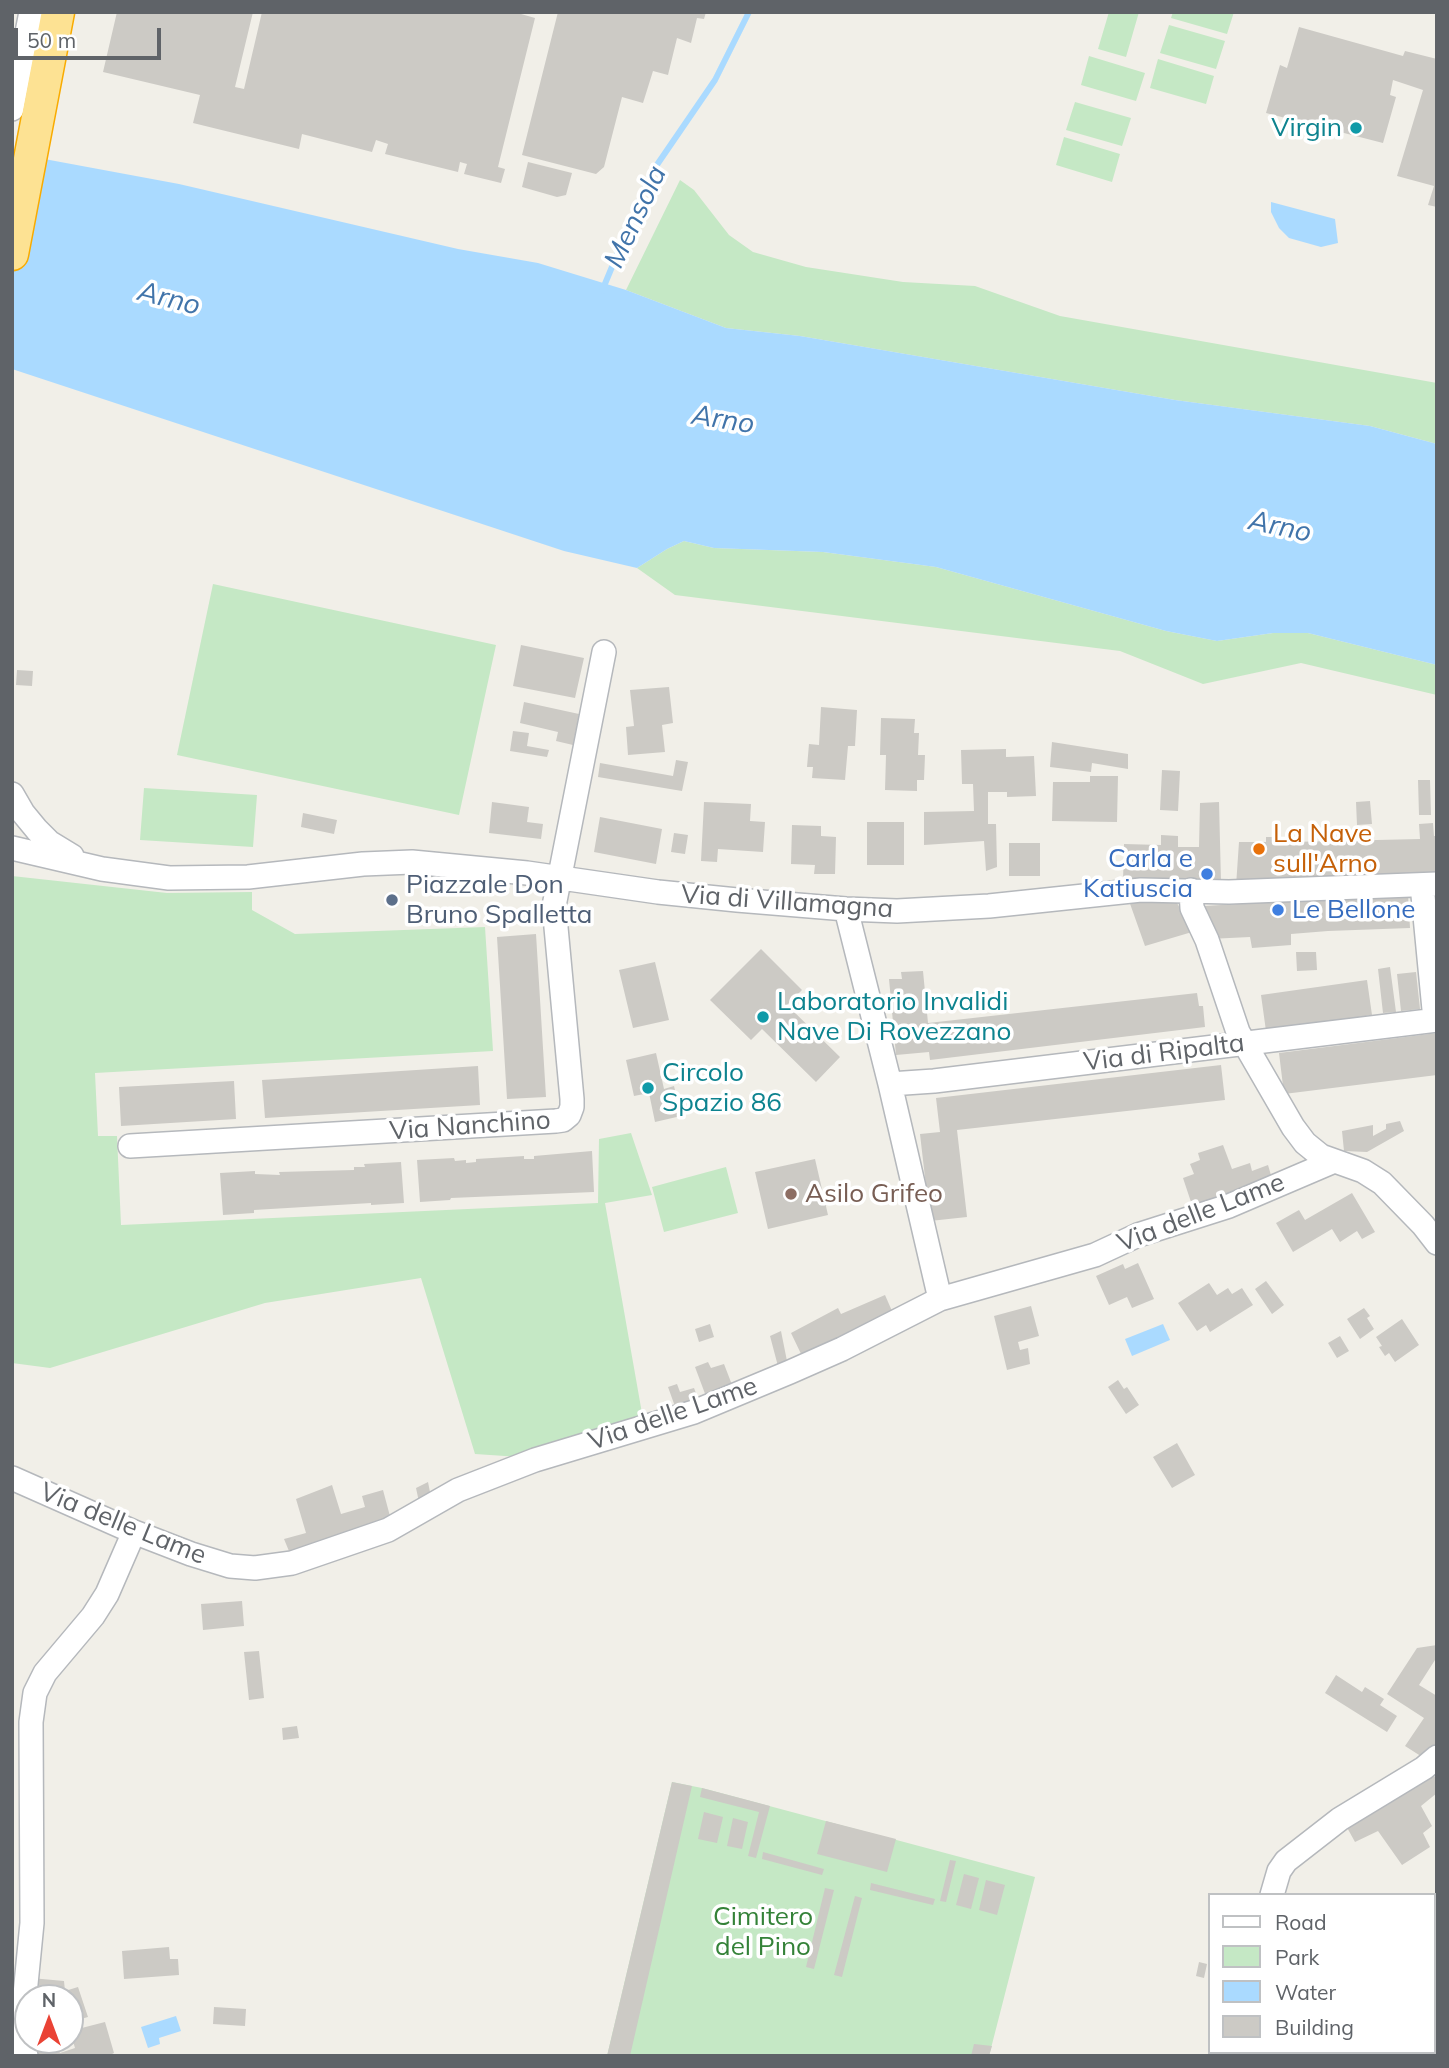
<!DOCTYPE html>
<html>
<head>
<meta charset="utf-8">
<style>
  body { margin:0 }
  #map { position:relative; width:1449px; height:2068px; overflow:hidden; background:#f1efe8; font-family:Mulish,sans-serif }
  canvas { display:block }
  .frame { position:absolute; inset:0; border:14px solid #5f6368; pointer-events:none }
  .legend { position:absolute; left:1208px; top:1893px; width:228px; height:161px; box-sizing:border-box; background:#fff; border:2px solid #bfc1c3; margin:0; padding:9px 12px; list-style:none; font-size:21px; color:#5f6368 }
  .legend li { display:flex; align-items:center; gap:14px; height:35px }
  .legend b { width:35px; border:2px solid #bfc1c3 }
  .north { position:absolute; left:14px; top:1984px; width:70px; height:70px; box-sizing:border-box; background:#fff; border:2px solid #bfc1c3; border-radius:50%; rotate:0deg; font-size:19px; font-weight:700; line-height:28px; text-align:center; color:#5f6368 }
  .north::after { content:''; display:block; margin:auto; width:24px; height:32px; background:#ea4335; clip-path:polygon(50% 0,100% 100%,50% 72%,0 100%) }
  .scale { position:absolute; left:14px; top:28px; width:147px; height:32px; box-sizing:border-box; border:4px solid #5f6368; border-top:0; padding-left:9px; font-size:21px; line-height:24px; white-space:nowrap; color:#5f6368; -webkit-text-stroke:5px #fff; paint-order:stroke }
</style>
</head>
<body>
<div id="map">
<canvas width="1449" height="2068"></canvas>
<div class="frame"></div>
<ul class="legend">
<li><b style="height:9px;background:#fff"></b>Road</li>
<li><b style="height:19px;background:#c5e8c5"></b>Park</li>
<li><b style="height:19px;background:#aadaff"></b>Water</li>
<li><b style="height:19px;background:#cccac5"></b>Building</li>
</ul>
<div class="north">N</div>
<div class="scale">50 m</div>
</div>
<script>
const g = document.querySelector('canvas').getContext('2d');
g.lineJoin = 'round';
function fill(path, color) { g.fillStyle = color; g.fill(path, 'evenodd'); }
const toPath = rows => new Path2D(rows.map(r => 'M' + r).join(''));
function stroke(path, color, width, dash) { g.strokeStyle = color; g.lineWidth = width; g.lineCap = dash ? 'butt' : 'round'; g.setLineDash(dash || []); g.stroke(path); }
function drawText(font, color, halo, rows, align = 'center') {
  g.font = font + ' Mulish,sans-serif'; g.lineWidth = 7; g.setLineDash([]); g.textBaseline = 'middle'; g.strokeStyle = halo; g.fillStyle = color; for (const [text, x, y, turn = 0] of rows) {
    g.save(); g.translate(x, y); g.rotate((+turn || 0) * Math.PI / 180); g.textAlign = isNaN(turn) ? turn : align; if (halo) g.strokeText(text, 0, 0); g.fillText(text, 0, 0); g.restore();
  }
}
fill(toPath([
  [1109,12,1139,12,1126,57,1098,49],
  [1173,12,1234,12,1227,34,1171,18],
  [1169,25,1225,41,1216,69,1160,53],
  [1089,56,1145,73,1136,101,1081,85],
  [1158,59,1214,76,1206,104,1150,88],
  [1075,102,1131,118,1122,146,1066,130],
  [1064,137,1120,154,1112,182,1056,165],
  [680,180,694,190,729,235,753,252,806,267,903,282,975,286,1060,316,1437,383,1437,444,1370,426,1175,400,800,336,726,328,626,290],
  [684,541,714,548,823,552,936,567,1166,631,1217,641,1273,633,1308,633,1437,665,1437,695,1301,663,1203,684,1120,651,675,595,637,568,667,549],
  [213,584,496,645,459,815,177,755],
  [144,788,257,795,253,847,140,840],
  [12,876,167,893,252,892,252,910,295,934,485,927,493,1051,95,1073,98,1136,117,1136,121,1225,598,1203,599,1139,631,1133,652,1195,605,1203,643,1419,520,1457,475,1454,421,1278,265,1303,50,1368,12,1363],
  [726,1167,738,1213,664,1232,652,1187],
  [672,1782,702,1788,1035,1877,989,2056,607,2056]
]), '#c5e8c5');
fill(toPath([
  [12,153,179,184,458,249,538,263,626,290,726,328,800,336,1175,400,1370,426,1437,444,1437,665,1308,633,1273,633,1217,641,1166,631,936,567,823,552,714,548,684,541,667,549,637,568,564,551,12,369],
  [1271,202,1335,219,1338,243,1321,247,1289,238,1279,228,1271,212],
  [1163,1324,1170,1340,1132,1356,1125,1339],
  [176,2016,181,2031,159,2038,160,2044,148,2048,141,2027]
]), '#aadaff');
stroke(toPath([
  [602,291,650,175,715,80,749,12]
]), '#aadaff', 6);
fill(toPath([
  [117,12,253,12,235,87,244,89,262,12,514,12,535,18,498,167,505,169,501,183,464,174,467,164,460,162,458,172,385,154,388,144,376,140,372,152,302,134,299,149,193,123,200,95,103,72],
  [558,12,706,12,704,19,697,18,691,43,677,38,668,75,653,71,643,103,622,97,604,167,596,174,522,155],
  [1299,27,1403,56,1405,51,1437,59,1437,207,1428,205,1434,186,1397,176,1423,90,1393,80,1390,95,1396,97,1383,143,1266,113,1280,65,1287,68],
  [528,162,572,173,566,195,557,197,522,187],
  [521,645,584,658,575,698,513,686],
  [17,670,33,671,32,686,16,685],
  [669,687,673,723,662,725,665,752,628,755,626,727,634,726,630,690],
  [524,702,579,714,573,745,556,741,558,732,520,723],
  [821,707,857,710,855,746,848,746,845,780,812,778,813,767,807,767,809,744,819,745],
  [881,718,915,719,914,733,919,733,918,755,925,755,924,780,917,780,917,791,885,790,886,755,880,755],
  [513,731,529,733,527,746,549,750,547,757,510,751],
  [1052,742,1128,754,1128,769,1092,763,1091,772,1050,767],
  [1006,749,1006,757,1034,756,1036,796,1007,797,1007,792,988,792,988,824,996,824,997,867,986,871,984,841,924,845,924,812,974,811,973,784,962,784,961,750],
  [676,760,688,762,682,791,598,777,600,763,673,776],
  [1162,770,1180,771,1178,811,1160,810],
  [1090,776,1118,776,1117,822,1052,821,1053,782,1090,782],
  [1418,780,1430,780,1431,815,1419,815],
  [1370,801,1372,824,1357,825,1356,802],
  [492,802,529,807,527,822,543,824,541,839,489,833],
  [704,802,751,804,750,821,765,822,763,852,718,849,717,862,701,861],
  [1219,802,1221,882,1123,881,1124,844,1161,845,1161,835,1178,836,1178,847,1199,847,1200,803],
  [303,813,337,820,334,834,301,827],
  [600,817,662,829,656,864,594,852],
  [867,822,904,822,904,865,867,865],
  [1433,823,1434,836,1437,836,1437,874,1236,886,1239,842,1266,842,1266,837,1291,837,1291,842,1420,839,1419,824],
  [792,825,821,826,821,836,836,837,835,874,814,874,815,865,791,864],
  [674,833,688,835,685,854,671,852],
  [1009,843,1040,843,1040,876,1009,876],
  [1408,894,1410,928,1328,931,1291,934,1291,945,1252,948,1250,937,1209,939,1204,906],
  [1173,895,1192,932,1145,946,1128,898],
  [536,934,546,1097,507,1099,497,937],
  [761,949,802,990,787,1005,840,1057,816,1082,762,1029,751,1040,710,1000],
  [1296,952,1316,952,1317,970,1297,971],
  [655,962,669,1020,633,1028,619,970],
  [1390,967,1396,1012,1383,1013,1378,969],
  [923,971,928,1023,1197,993,1199,1006,1203,1006,1205,1027,930,1060,929,1052,896,1055,889,979,902,979,901,972],
  [1416,972,1420,1009,1401,1011,1397,974],
  [1367,980,1372,1015,1266,1031,1261,995],
  [1437,1033,1437,1075,1284,1094,1279,1053],
  [656,1053,664,1089,674,1086,681,1116,655,1122,649,1093,634,1096,626,1060],
  [1221,1065,1225,1100,957,1130,967,1217,930,1221,920,1134,940,1132,936,1098],
  [478,1066,480,1105,265,1118,262,1080],
  [234,1081,236,1119,121,1126,119,1087],
  [1400,1121,1404,1131,1367,1152,1344,1151,1342,1131,1373,1125,1373,1136,1386,1129,1386,1124],
  [1223,1145,1232,1169,1250,1163,1252,1171,1268,1165,1273,1182,1193,1208,1183,1178,1194,1174,1190,1164,1200,1160,1198,1153],
  [592,1151,594,1192,451,1198,450,1200,420,1202,417,1160,454,1158,455,1161,466,1160,466,1163,476,1162,476,1159,524,1156,524,1159,534,1159,534,1156],
  [815,1159,828,1215,768,1229,755,1172],
  [401,1162,404,1203,371,1205,371,1203,254,1210,254,1213,223,1215,220,1173,255,1171,255,1174,280,1175,279,1172,354,1170,354,1167,365,1167,364,1164],
  [1352,1193,1375,1232,1362,1239,1357,1231,1340,1242,1332,1229,1293,1252,1276,1223,1299,1210,1305,1220],
  [1138,1263,1154,1299,1132,1308,1127,1297,1109,1305,1096,1276,1123,1264,1125,1269],
  [1266,1281,1284,1305,1272,1314,1255,1289],
  [1209,1283,1217,1295,1228,1288,1232,1294,1242,1288,1253,1305,1210,1332,1206,1325,1197,1331,1178,1303],
  [885,1295,892,1311,803,1358,791,1333,838,1308,841,1314],
  [1031,1306,1039,1336,1018,1342,1020,1350,1028,1348,1030,1364,1007,1370,994,1316],
  [1364,1308,1370,1316,1367,1318,1374,1329,1360,1339,1347,1319],
  [1402,1319,1419,1345,1395,1362,1389,1353,1385,1356,1379,1347,1382,1346,1376,1337],
  [710,1324,714,1337,699,1342,695,1329],
  [781,1331,788,1366,779,1370,770,1336],
  [1340,1336,1349,1351,1337,1358,1328,1343],
  [708,1362,711,1368,724,1364,734,1390,707,1399,695,1367],
  [1118,1380,1124,1389,1127,1387,1139,1405,1126,1414,1108,1387],
  [677,1384,680,1392,694,1388,700,1404,677,1412,668,1387],
  [1177,1443,1195,1475,1172,1488,1153,1457],
  [428,1482,431,1497,419,1502,416,1488],
  [332,1485,341,1514,365,1507,362,1496,383,1490,391,1520,291,1556,284,1539,306,1533,296,1499],
  [242,1601,244,1626,203,1630,201,1604],
  [1437,1645,1437,1661,1435,1660,1419,1685,1437,1696,1437,1745,1427,1760,1405,1746,1424,1718,1387,1694,1417,1648],
  [259,1651,264,1698,249,1700,244,1652],
  [1336,1675,1362,1692,1365,1687,1384,1699,1380,1705,1397,1716,1387,1732,1325,1693],
  [297,1726,299,1738,283,1740,282,1728],
  [1430,1770,1437,1780,1437,1793,1421,1806,1432,1826,1423,1833,1430,1847,1402,1865,1378,1831,1355,1842,1344,1822],
  [672,1782,692,1786,630,2056,607,2056],
  [702,1788,770,1806,756,1858,748,1856,759,1812,700,1797],
  [704,1812,723,1817,717,1843,698,1839],
  [733,1818,748,1822,742,1849,727,1846],
  [826,1821,896,1839,887,1872,817,1854],
  [763,1852,824,1869,822,1875,762,1859],
  [950,1860,956,1861,946,1902,940,1901],
  [964,1874,979,1878,971,1909,956,1905],
  [986,1880,1005,1885,997,1915,979,1910],
  [871,1883,935,1899,933,1905,870,1890],
  [825,1888,834,1890,814,1969,806,1967],
  [855,1896,862,1898,842,1977,834,1975],
  [169,1947,170,1959,178,1959,179,1975,124,1979,122,1951],
  [1199,1962,1207,1964,1204,1978,1196,1976],
  [31,1978,64,1981,65,1991,78,1987,88,2017,70,2022,70,1998,29,1998],
  [214,2007,246,2009,245,2026,213,2024],
  [105,2022,114,2053,108,2056,35,2056,27,2040,54,2040,60,2053,75,2048,70,2031],
  [974,2044,992,2046,989,2056,971,2056]
]), '#cccac5');
const minor = toPath([
  [12,109,31,12],
  [12,794,23,813,37,830,49,842,72,856],
  [12,848,102,869,169,878,248,877,363,864,412,862,527,873,658,892,737,900,846,909,897,911,989,906,1141,890,1229,892,1437,884],
  [1422,885,1435,1020],
  [1191,890,1192,908,1207,940,1238,1032,1293,1127,1305,1143,1321,1156,1363,1171,1382,1183,1423,1225,1437,1243],
  [846,909,890,1084,940,1299],
  [890,1084,934,1081,1437,1020],
  [130,1146,556,1121,563,1120,569,1115,572,1107,572,1099,554,906,604,652],
  [12,1478,134,1532,191,1554,230,1566,255,1568,292,1563,388,1530,458,1490,535,1460,694,1412,790,1372,842,1349,940,1299,1095,1255,1138,1235,1229,1206,1332,1162],
  [1272,1895,1279,1871,1286,1861,1340,1819,1424,1768,1437,1757],
  [26,2056,21,2035,32,1923,31,1722,35,1693,45,1673,93,1616,107,1594,134,1532],
  [1229,2056,1230,2052]
]);
const highway = toPath([
  [12,254,58,12]
]);
stroke(minor, '#b5b8bc', 26);
stroke(highway, '#f9ab00', 35);
stroke(minor, '#fff', 23);
stroke(highway, '#fde293', 32);
for (const [x, y, r, color] of [
  [1356,128,7,"#0f9aa8"],
  [1259,849,7,"#e8710a"],
  [1207,874,7,"#3f7fe0"],
  [392,900,7,"#5c6f8a"],
  [1278,910,7,"#3f7fe0"],
  [763,1017,7,"#0f9aa8"],
  [648,1088,7,"#0f9aa8"],
  [791,1194,7,"#8d6e63"]
]) { const dot = new Path2D(); dot.arc(x, y, r, 0, 2 * Math.PI); g.fillStyle = color; g.fill(dot); stroke(dot, '#fff', 2.5); }
drawText('26px', '#0d838f', '#fff', [
  ["Virgin",1342,128,"right"],
  ["Laboratorio Invalidi",777,1002],
  ["Nave Di Rovezzano",777,1032],
  ["Circolo",662,1073],
  ["Spazio 86",662,1103]
], 'left');
drawText('26px', '#c56008', '#fff', [
  ["La Nave",1273,834],
  ["sull'Arno",1273,864]
], 'left');
drawText('26px', '#366cbe', '#fff', [
  ["Carla e",1193,859],
  ["Katiuscia",1193,889],
  ["Le Bellone",1292,910,"left"]
], 'right');
drawText('26px', '#4e5e75', '#fff', [
  ["Piazzale Don",406,885],
  ["Bruno Spalletta",406,915]
], 'left');
drawText('26px', '#5f6368', '#fff', [
  ["Via di Villamagna",787,902,4],
  ["Via di Ripalta",1164,1053,-7],
  ["Via Nanchino",470,1126,-4],
  ["Via delle Lame",1201,1213,-21],
  ["Via delle Lame",673,1414,-19],
  ["Via delle Lame",123,1524,22]
]);
drawText('26px', '#785e54', '#fff', [
  ["Asilo Grifeo",805,1194]
], 'left');
drawText('26px', '#348238', '#fff', [
  ["Cimitero",763,1917],
  ["del Pino",763,1947]
]);
drawText('italic 28px', '#4174aa', '#fff', [
  ["Mensola",636,217,-65],
  ["Arno",169,299,14],
  ["Arno",723,420,9],
  ["Arno",1280,527,12]
]);
</script>
</body>
</html>
